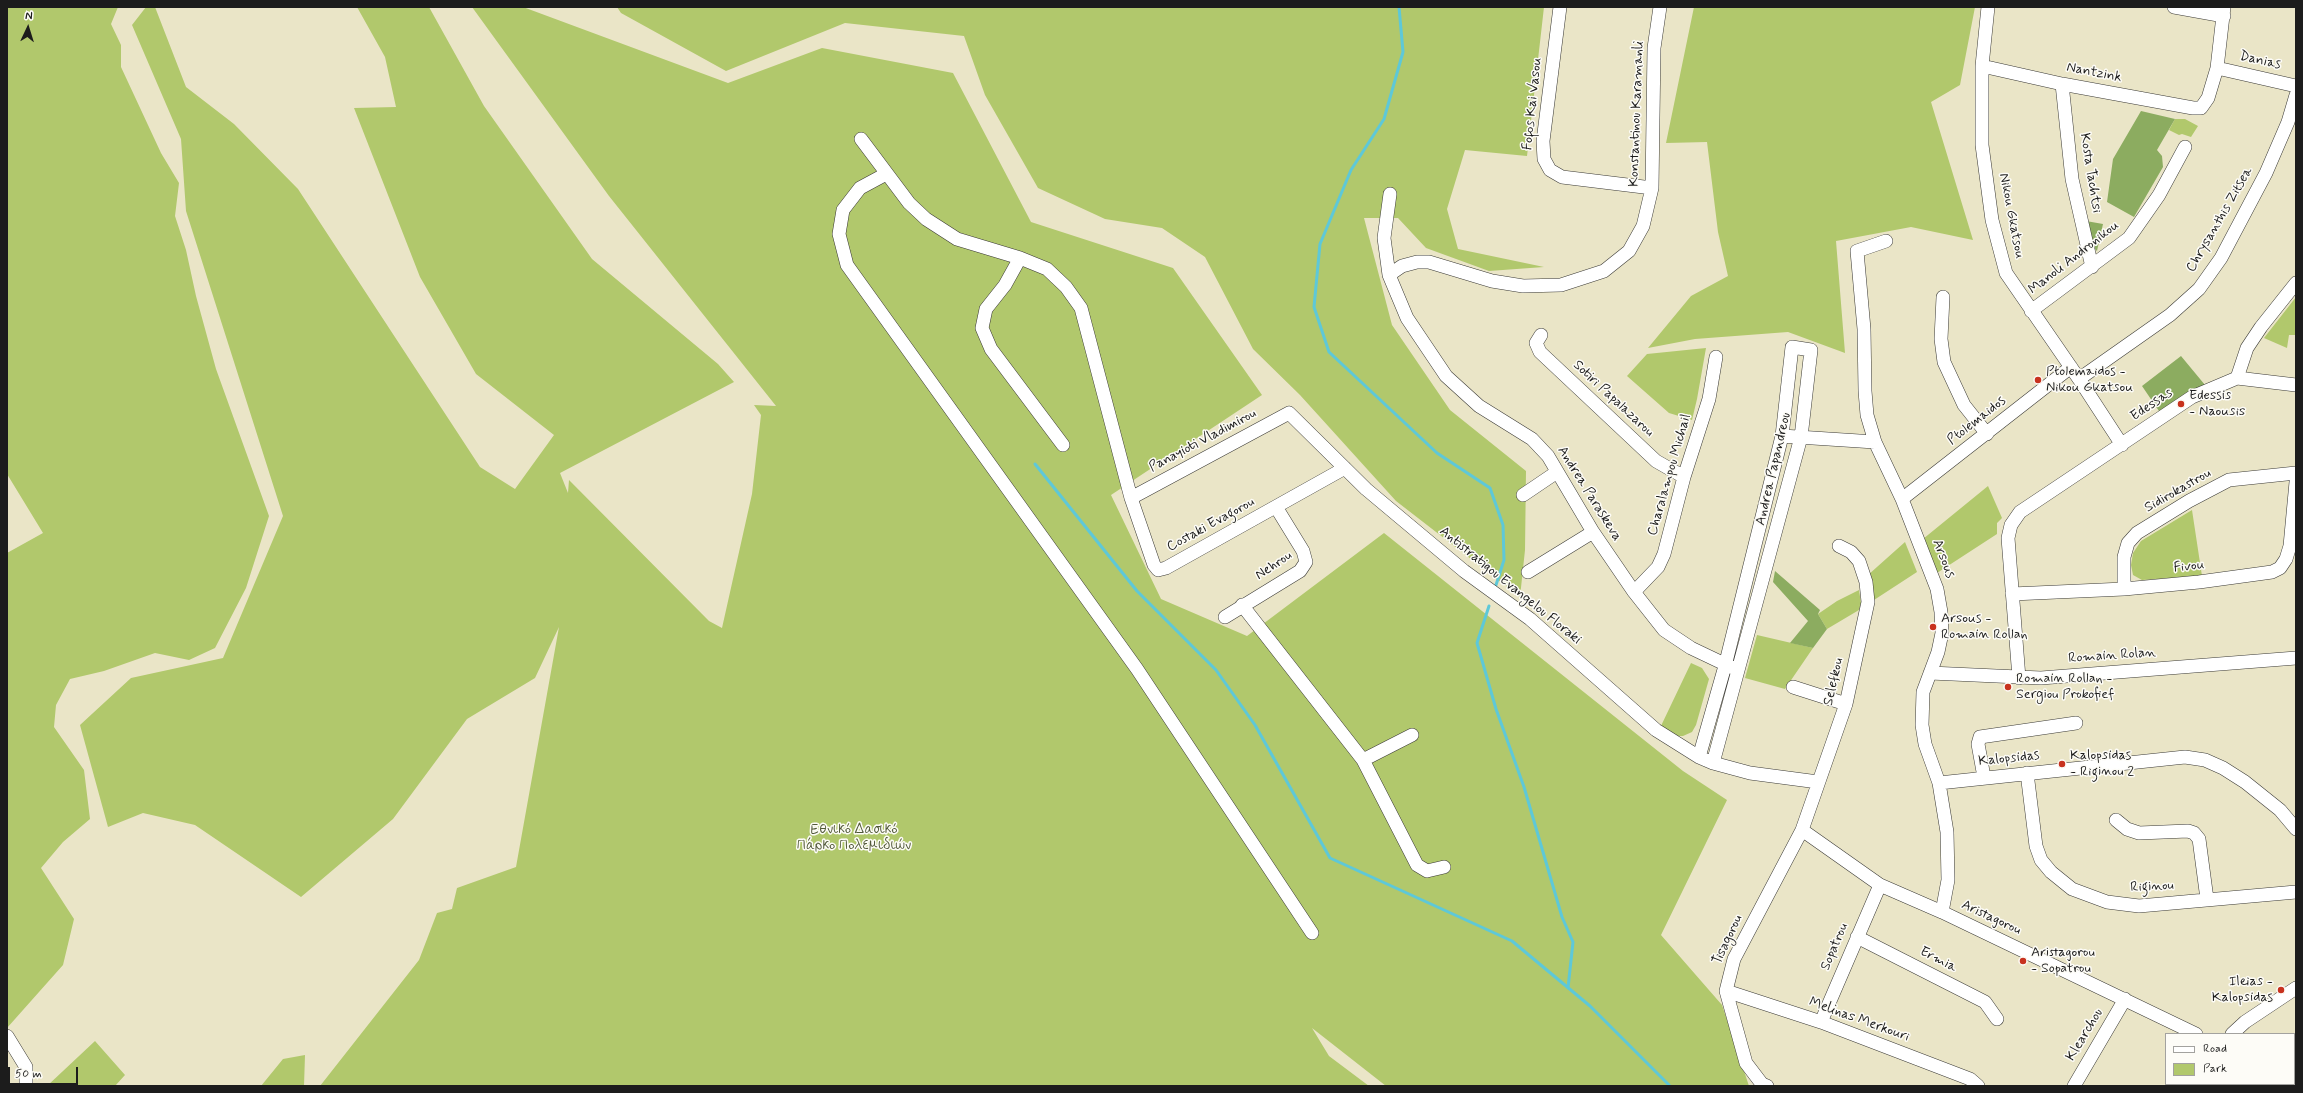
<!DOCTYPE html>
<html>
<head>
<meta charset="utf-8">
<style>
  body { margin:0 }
  #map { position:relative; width:2303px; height:1093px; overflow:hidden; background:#eae5c7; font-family:Mynerve,sans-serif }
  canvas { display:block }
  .frame { position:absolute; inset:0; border:8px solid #1c1c1c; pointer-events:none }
  .legend { position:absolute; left:2165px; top:1033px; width:130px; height:52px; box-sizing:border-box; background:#fdfcf7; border:1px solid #a3a29f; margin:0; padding:5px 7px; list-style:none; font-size:12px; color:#1c1c1c }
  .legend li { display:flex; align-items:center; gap:8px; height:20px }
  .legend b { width:20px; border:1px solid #a3a29f }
  .north { position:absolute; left:8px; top:8px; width:40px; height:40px; -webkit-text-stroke:3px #fdfcf7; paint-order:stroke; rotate:4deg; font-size:11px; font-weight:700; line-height:16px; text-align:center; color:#1c1c1c }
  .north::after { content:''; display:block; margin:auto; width:14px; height:18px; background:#1c1c1c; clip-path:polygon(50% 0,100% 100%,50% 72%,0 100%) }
  .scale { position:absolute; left:8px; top:1067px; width:70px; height:18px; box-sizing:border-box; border:2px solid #1c1c1c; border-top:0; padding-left:5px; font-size:12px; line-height:14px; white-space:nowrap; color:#1c1c1c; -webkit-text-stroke:3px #fdfcf7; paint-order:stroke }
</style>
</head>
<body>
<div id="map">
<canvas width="2303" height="1093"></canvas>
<div class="frame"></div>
<ul class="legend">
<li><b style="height:5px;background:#fff"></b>Road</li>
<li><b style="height:11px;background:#b1c86c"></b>Park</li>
</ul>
<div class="north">N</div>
<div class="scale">50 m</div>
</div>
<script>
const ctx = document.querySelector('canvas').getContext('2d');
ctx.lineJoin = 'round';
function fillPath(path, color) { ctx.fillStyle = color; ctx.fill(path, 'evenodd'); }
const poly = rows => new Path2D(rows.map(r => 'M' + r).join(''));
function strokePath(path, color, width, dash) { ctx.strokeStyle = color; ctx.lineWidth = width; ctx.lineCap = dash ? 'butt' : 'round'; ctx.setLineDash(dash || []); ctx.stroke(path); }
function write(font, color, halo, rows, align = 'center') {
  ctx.font = font + ' Mynerve,sans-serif'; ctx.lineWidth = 3; ctx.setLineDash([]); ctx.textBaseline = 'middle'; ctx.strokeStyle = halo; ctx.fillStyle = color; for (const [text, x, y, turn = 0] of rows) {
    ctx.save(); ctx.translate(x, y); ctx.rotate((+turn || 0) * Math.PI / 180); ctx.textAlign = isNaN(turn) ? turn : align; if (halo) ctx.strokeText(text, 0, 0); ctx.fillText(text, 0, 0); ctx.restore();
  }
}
const green = poly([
  [7,7,118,7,111,24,121,45,121,67,161,153,179,183,175,216,186,250,196,296,216,369,269,516,246,588,215,648,189,660,155,653,104,671,70,679,56,705,54,727,84,770,90,819,63,842,41,868,74,919,63,965,7,1028,7,553,43,533,7,474],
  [146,7,155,7,186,87,234,124,298,189,480,467,515,489,554,435,476,374,420,277,354,108,396,107,385,57,357,7,429,7,484,106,592,259,718,364,734,382,560,473,568,493,569,480,709,621,722,628,752,494,761,415,754,405,776,406,609,196,472,7,523,7,728,83,822,48,953,73,1031,222,1173,268,1262,395,1111,495,1161,599,1247,636,1384,533,1683,771,1727,800,1661,935,1722,1005,1749,1086,1386,1086,1312,1028,1329,1056,1369,1086,320,1086,419,960,437,913,452,909,457,888,516,867,559,627,535,678,467,719,393,819,301,897,195,825,143,813,108,827,80,725,131,678,223,658,283,516,186,211,181,139,132,25],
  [617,7,1544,7,1527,156,1465,150,1447,209,1458,249,1544,267,1489,271,1426,248,1398,218,1364,218,1392,325,1450,410,1526,471,1525,550,1520,597,1396,501,1300,395,1253,349,1205,257,1162,228,1105,219,1038,188,985,95,964,36,845,23,726,71,621,13],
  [1694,7,1975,7,1960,85,1931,102,1973,240,1911,227,1836,241,1845,353,1788,332,1695,339,1648,348,1691,296,1728,276,1718,232,1707,142,1666,143],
  [2175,119,2185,119,2198,126,2191,137,2182,134,2179,135,2169,130],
  [2296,297,2296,335,2289,335,2287,348,2264,338],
  [1706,348,1697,399,1692,420,1669,413,1627,376,1647,354],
  [1988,486,2002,518,1997,523,1997,534,1937,573,1923,539],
  [2192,510,2202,576,2142,580,2133,575,2131,565,2133,553,2141,541],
  [1905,542,1917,572,1874,600,1868,575],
  [1859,590,1861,603,1859,610,1827,629,1818,614,1837,601],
  [1757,635,1813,648,1785,689,1745,678],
  [1691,663,1702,668,1709,679,1696,725,1692,732,1683,736,1673,736,1660,728],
  [95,1041,125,1075,115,1086,47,1086],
  [305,1055,304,1086,261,1086,283,1059]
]);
const forest = poly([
  [2141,111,2175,119,2157,150,2162,156,2163,167,2134,217,2107,202,2113,159],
  [2086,221,2103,224,2097,251,2092,246],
  [2181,356,2205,385,2161,414,2142,386],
  [1775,571,1820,610,1818,614,1827,629,1813,648,1790,643,1808,621,1773,582]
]);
const stream = poly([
  [1399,7,1403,52,1384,119,1351,170,1320,244,1314,307,1329,352,1437,453,1490,488,1503,525,1504,560,1496,585],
  [1035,464,1137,591,1216,670,1255,725,1330,858,1512,941,1590,1006,1670,1086],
  [1489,606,1477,643,1496,709,1524,787,1562,917,1573,942,1568,988]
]);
const minor = poly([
  [1560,7,1543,141,1544,159,1550,170,1562,177,1652,188],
  [1988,7,1982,66,1982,145,1992,220,2006,273,2079,379,2122,445],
  [2174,7,2224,16],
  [1982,66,2062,84,2193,108,2201,108,2208,98,2217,68,2224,7],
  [2217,68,2296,86],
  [2062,84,2072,179,2092,267],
  [861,139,909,203,926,219,957,239,1020,258,1047,269,1066,287,1081,308,1131,498,1154,565,1158,570,1166,568,1345,468],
  [886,174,860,188,843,210,839,234,847,265,1137,669,1312,933],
  [1390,194,1384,238,1389,275,1407,318,1446,376,1479,406,1532,439,1548,456,1593,532,1634,592,1664,630,1691,648,1733,668],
  [1886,241,1857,251,1864,329,1865,391,1867,415,1875,442,1902,499,1937,589,1941,612,1942,633,1938,652,1923,692,1922,725,1925,744,1939,783,1947,832,1948,880,1942,912],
  [1020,258,1005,285,986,309,982,328,991,349,1063,445],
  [1389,275,1402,266,1417,262,1429,262,1492,281,1523,286,1561,285,1604,271,1629,251,1643,226,1652,188,1654,48,1660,7],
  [1943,297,1941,339,1944,362,1964,405,1987,434],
  [2031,311,2129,238,2159,195,2185,147],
  [1541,335,1536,343,1540,352,1656,461,1684,477],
  [2237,378,2247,348,2261,327,2296,283],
  [2237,378,2296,385],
  [2079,379,2170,315,2199,289,2221,258,2266,173,2288,122,2296,95],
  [1782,436,1875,442],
  [1523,495,1557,472],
  [1131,498,1289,413,1366,489,1464,571,1530,619,1656,730,1699,757,1713,763,1750,773,1818,782],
  [1902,499,2071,367],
  [1528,572,1593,532],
  [2124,589,2124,557,2128,543,2137,533,2189,501,2229,480,2296,473],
  [1634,592,1658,567,1664,554,1684,477,1709,399,1716,357],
  [2012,594,2124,589,2199,582,2272,572,2280,568,2286,559,2290,546,2296,482],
  [1242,605,1363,760,1417,865,1427,871,1444,867],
  [1225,617,1300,571,1306,562,1303,551,1276,507],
  [1930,673,2041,678,2296,658],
  [2019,678,2008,538,2011,525,2020,512,2192,397,2237,378],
  [1793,687,1846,704],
  [1699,757,1725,666,1782,436,1792,347,1811,350,1801,437,1713,763],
  [1363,760,1412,735],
  [2027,773,2036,846,2041,860,2051,872,2072,889,2107,902,2139,906,2296,892],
  [1984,777,1978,744,1980,737,2076,723],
  [1939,783,2185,757,2205,760,2223,768,2245,782,2280,810,2296,829],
  [2116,820,2127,829,2139,833,2188,831,2194,833,2199,839,2207,899],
  [1802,830,1880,885,1942,912,2196,1034],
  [1857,937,1985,1002,1997,1019],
  [1726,991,1821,1022,1970,1079,1978,1086],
  [1821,1022,1880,885],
  [2232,1034,2245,1022,2296,988],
  [7,1036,26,1067,26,1086],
  [1767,1086,1762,1084,1746,1063,1726,991,1734,959,1802,830,1846,704,1868,602,1866,582,1859,561,1851,552,1839,546],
  [2074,1086,2125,999],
  [2183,1086,2185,1084]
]);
const markers = [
  [2038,380,4,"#c8321e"],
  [2181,404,4,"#c8321e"],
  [1933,627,4,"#c8321e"],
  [2008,687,4,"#c8321e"],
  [2062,764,4,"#c8321e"],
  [2023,961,4,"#c8321e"],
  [2281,990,4,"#c8321e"]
];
const streetNames = [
  ["Danias",2260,61,13],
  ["Nantzink",2094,73,11],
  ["Fofos Kai Vasou",1533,104,-84],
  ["Konstantinou Karamanli",1637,114,-88],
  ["Kosta Tachtsi",2090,173,81],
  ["Nikou Gkatsou",2011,216,79],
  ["Chrysanthis Zitsea",2220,220,-60],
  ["Manoli Andronikou",2074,258,-38],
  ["Sotiri Papalazarou",1613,399,43],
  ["Edessas",2152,405,-34],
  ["Ptolemaidos",1977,421,-38],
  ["Panayioti Vladimirou",1203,441,-28],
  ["Andrea Papandreou",1774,469,-77],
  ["Charalampou Michail",1670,475,-74],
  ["Sidirokastrou",2178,491,-30],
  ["Andrea Paraskeva",1589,494,58],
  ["Costaki Evagorou",1211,525,-29],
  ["Arsous",1943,559,69],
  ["Nehrou",1274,566,-34],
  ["Fivou",2189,567,-6],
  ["Antistratigou Evangelou Floraki",1510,586,39],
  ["Romain Rolan",2112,656,-4],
  ["Selefkou",1834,682,-77],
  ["Kalopsidas",2009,759,-6],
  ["Riginou",2152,887,-3],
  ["Aristagorou",1991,918,25],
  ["Tisagorou",1728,940,-65],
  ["Sopatrou",1835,947,-67],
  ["Ermia",1938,960,27],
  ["Melinas Merkouri",1859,1020,20],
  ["Klearchou",2085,1035,-59]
];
const poiNames = [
  ["Ptolemaidos -",2046,372],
  ["Nikou Gkatsou",2046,388],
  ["Edessis",2189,396],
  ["- Naousis",2189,412],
  ["Arsous -",1941,619],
  ["Romain Rollan",1941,635],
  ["Romain Rollan -",2016,679],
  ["Sergiou Prokofief",2016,695],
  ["Kalopsidas",2070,756],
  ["- Riginou 2",2070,772],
  ["Aristagorou",2031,953],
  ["- Sopatrou",2031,969],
  ["Ileias -",2273,982,"right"],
  ["Kalopsidas",2273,998,"right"]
];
const parkNames = [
  ["Εθνικό Δασικό",854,830],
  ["Πάρκο Πολεμιδιών",854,846]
];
fillPath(green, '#b1c86c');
fillPath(forest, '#8cac60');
strokePath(stream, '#5ec8d8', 3);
strokePath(minor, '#3b3a36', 14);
strokePath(minor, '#fff', 13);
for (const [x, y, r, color] of markers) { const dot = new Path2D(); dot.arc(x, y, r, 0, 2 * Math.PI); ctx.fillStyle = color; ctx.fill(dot); strokePath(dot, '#fdfcf7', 1.5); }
write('14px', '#1c1c1c', '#fdfcf7', streetNames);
write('14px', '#1c1c1c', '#fdfcf7', poiNames, 'left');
write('14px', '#505838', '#fdfcf7', parkNames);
</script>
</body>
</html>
